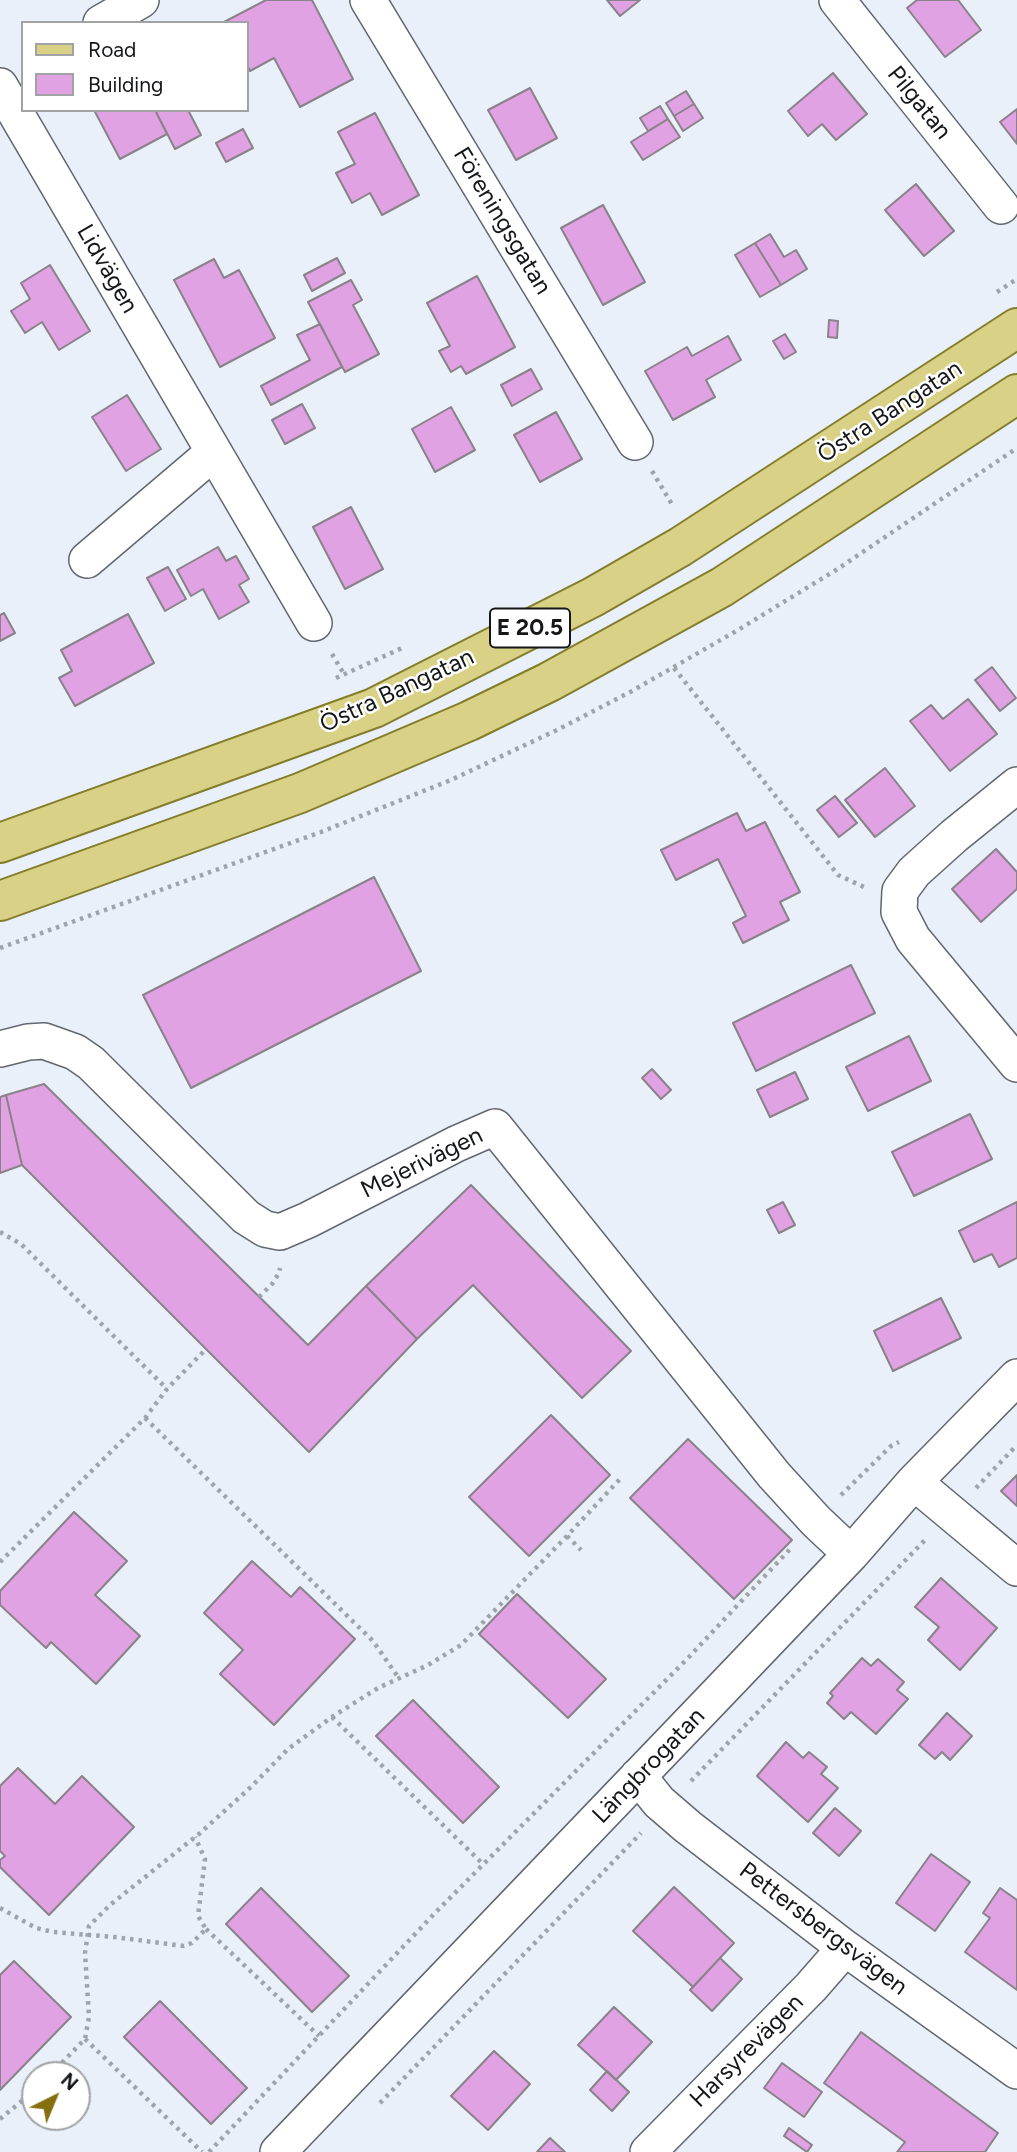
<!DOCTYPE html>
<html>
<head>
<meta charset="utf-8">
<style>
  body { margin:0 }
  #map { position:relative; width:1017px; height:2152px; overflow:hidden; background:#eaf0f9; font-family:Figtree,sans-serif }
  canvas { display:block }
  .legend { position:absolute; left:21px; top:21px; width:228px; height:91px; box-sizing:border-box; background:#fff; border:2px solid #a1a2a3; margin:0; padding:9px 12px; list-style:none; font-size:21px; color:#141619 }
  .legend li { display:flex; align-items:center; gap:14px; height:35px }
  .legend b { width:35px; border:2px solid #a1a2a3 }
  .north { position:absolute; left:21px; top:2061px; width:70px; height:70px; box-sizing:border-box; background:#fff; border:2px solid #a1a2a3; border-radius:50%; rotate:43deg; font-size:19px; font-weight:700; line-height:28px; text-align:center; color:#141619 }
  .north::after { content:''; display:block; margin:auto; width:24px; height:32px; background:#856f0f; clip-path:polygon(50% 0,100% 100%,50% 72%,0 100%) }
</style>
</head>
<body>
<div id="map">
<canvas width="1017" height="2152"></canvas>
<ul class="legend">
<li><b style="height:9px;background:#d9d286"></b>Road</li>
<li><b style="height:19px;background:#e0a2e2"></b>Building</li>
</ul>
<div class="north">N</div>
</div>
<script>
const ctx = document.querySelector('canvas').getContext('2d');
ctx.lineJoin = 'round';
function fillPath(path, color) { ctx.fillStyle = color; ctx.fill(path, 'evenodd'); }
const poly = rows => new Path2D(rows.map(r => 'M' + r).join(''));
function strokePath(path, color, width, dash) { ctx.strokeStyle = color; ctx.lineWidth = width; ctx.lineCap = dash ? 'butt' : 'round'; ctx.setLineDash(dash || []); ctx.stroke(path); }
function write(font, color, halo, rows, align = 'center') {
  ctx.font = font + ' Figtree,sans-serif'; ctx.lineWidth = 5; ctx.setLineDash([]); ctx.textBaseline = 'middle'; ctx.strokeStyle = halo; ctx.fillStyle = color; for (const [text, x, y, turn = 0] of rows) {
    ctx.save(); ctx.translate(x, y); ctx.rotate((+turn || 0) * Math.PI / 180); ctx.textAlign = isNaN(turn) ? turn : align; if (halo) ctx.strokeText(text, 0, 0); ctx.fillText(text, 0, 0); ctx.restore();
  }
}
const building = poly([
  [266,0,312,0,353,79,300,107,274,58,250,71,247,65,247,23,224,22,266,0],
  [607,0,640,0,620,16,607,0],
  [917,0,958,0,981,30,945,57,907,8,917,0],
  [833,73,867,114,836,140,822,124,808,136,788,111,833,73],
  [530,88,557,138,516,160,488,110,530,88],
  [686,91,694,104,674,116,666,103,686,91],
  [694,104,703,118,683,131,674,116,694,104],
  [660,106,668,119,648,131,640,118,660,106],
  [1017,109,1017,144,1000,122,1017,109],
  [94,110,155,110,167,134,120,159,94,110],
  [155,110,188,110,201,135,175,149,155,110],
  [375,113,419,195,382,215,370,193,352,203,336,173,355,164,338,132,375,113],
  [668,119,680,137,643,160,631,142,668,119],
  [243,129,253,148,226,162,216,143,243,129],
  [916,184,954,231,924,256,885,210,916,184],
  [603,205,645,282,603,305,561,228,603,205],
  [770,234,784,257,796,250,807,269,781,285,755,243,770,234],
  [755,243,781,285,760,297,735,255,755,243],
  [337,258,345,273,312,291,304,275,337,258],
  [214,259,224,278,239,270,275,338,220,367,174,280,214,259],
  [50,265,90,331,59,350,42,322,25,333,11,311,30,299,21,283,50,265],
  [477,276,515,347,466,374,461,366,451,372,439,351,450,346,427,303,477,276],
  [351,280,362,300,353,305,379,354,345,372,308,302,351,280],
  [829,320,838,321,837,338,828,337,829,320],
  [320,324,342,367,271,405,261,386,310,360,297,335,320,324],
  [785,334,796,352,784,359,773,341,785,334],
  [728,336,741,360,706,380,715,397,673,420,645,371,687,347,692,356,728,336],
  [531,369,542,389,512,406,501,385,531,369],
  [127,395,161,449,126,471,92,417,127,395],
  [302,404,315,428,285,444,272,420,302,404],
  [451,407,475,450,435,472,412,429,451,407],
  [556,412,582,459,540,482,514,435,556,412],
  [351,507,383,569,345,589,313,527,351,507],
  [218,547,226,561,236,556,249,579,239,585,249,602,219,619,203,589,191,596,177,570,218,547],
  [168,567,186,599,165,611,147,578,168,567],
  [4,613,15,633,0,641,0,615,4,613],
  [128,614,154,663,75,706,59,678,72,671,61,650,128,614],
  [992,667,1016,698,1000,711,975,680,992,667],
  [968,699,997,734,950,771,910,721,931,705,943,719,968,699],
  [885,768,915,806,875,837,845,800,885,768],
  [835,796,857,823,839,837,817,810,835,796],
  [737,813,746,831,765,822,800,892,780,902,789,920,743,943,733,923,746,916,718,859,676,880,661,850,737,813],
  [996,849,1017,872,1017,889,981,922,952,889,996,849],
  [374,877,421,971,191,1088,143,995,374,877],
  [851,965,875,1013,756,1071,733,1023,851,965],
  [909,1036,931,1081,868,1111,846,1067,909,1036],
  [652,1069,671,1090,661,1099,642,1078,652,1069],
  [795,1072,808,1099,770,1117,757,1090,795,1072],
  [44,1084,308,1345,366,1286,417,1339,309,1452,22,1165,6,1095,44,1084],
  [6,1095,22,1165,0,1173,0,1097,6,1095],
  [970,1114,992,1159,914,1196,892,1152,970,1114],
  [471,1185,631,1351,582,1398,473,1285,417,1339,366,1286,471,1185],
  [783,1202,795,1225,779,1233,767,1210,783,1202],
  [1017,1202,1017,1258,999,1267,992,1254,974,1262,959,1231,1017,1202],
  [941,1298,961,1338,893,1371,874,1331,941,1298],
  [551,1415,610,1475,529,1556,469,1497,551,1415],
  [688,1439,792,1540,734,1599,630,1498,688,1439],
  [1017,1475,1017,1506,1001,1491,1017,1475],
  [74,1512,127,1561,95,1595,140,1636,96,1684,51,1642,46,1648,0,1605,0,1591,74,1512],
  [252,1561,291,1597,300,1587,355,1639,274,1725,220,1674,243,1650,204,1613,252,1561],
  [941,1578,997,1628,960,1670,928,1640,939,1627,915,1607,941,1578],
  [517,1594,606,1679,568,1718,479,1634,517,1594],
  [862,1658,871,1666,878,1659,904,1682,897,1690,908,1699,876,1734,851,1712,844,1719,827,1703,833,1696,830,1693,862,1658],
  [413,1700,499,1787,463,1823,376,1736,413,1700],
  [947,1713,972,1736,950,1760,942,1752,935,1759,919,1745,947,1713],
  [786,1742,803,1758,809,1752,827,1767,821,1774,838,1788,808,1822,757,1776,786,1742],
  [18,1768,55,1804,82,1776,134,1827,49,1915,0,1867,0,1860,5,1856,0,1851,0,1786,18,1768],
  [835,1808,861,1831,839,1856,813,1833,835,1808],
  [931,1854,970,1882,935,1931,896,1903,931,1854],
  [674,1887,734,1943,693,1987,633,1931,674,1887],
  [261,1888,349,1976,312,2012,226,1924,261,1888],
  [1000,1888,1017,1900,1017,1990,965,1952,990,1918,983,1913,1000,1888],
  [720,1958,742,1979,712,2011,690,1990,720,1958],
  [14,1961,71,2017,0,2090,0,1975,14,1961],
  [160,2001,247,2088,211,2124,124,2037,160,2001],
  [614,2007,652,2042,616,2080,578,2045,614,2007],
  [861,2032,998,2133,985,2152,897,2152,905,2142,824,2083,861,2032],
  [494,2051,530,2084,488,2130,451,2096,494,2051],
  [782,2063,822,2092,804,2117,764,2088,782,2063],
  [607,2071,629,2092,612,2111,590,2090,607,2071],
  [789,2128,812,2145,807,2152,784,2136,789,2128],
  [550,2138,565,2152,537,2152,550,2138]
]);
const path = poly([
  [997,292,1017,279],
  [652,471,673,506],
  [332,654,344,674],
  [674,668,838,875,864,887],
  [336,678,402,648],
  [0,948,321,832,451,780,559,729,632,691,738,630,836,570,1017,448],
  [0,1232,21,1244,167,1389],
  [259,1297,272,1284,279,1273,280,1268],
  [145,1418,373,1641,398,1677],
  [976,1488,1017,1445],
  [841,1495,891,1446,899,1442],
  [567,1536,581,1550],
  [0,1562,145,1418,167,1389,206,1349],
  [332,1717,483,1864],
  [691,1781,926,1539],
  [0,1908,36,1928,53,1932,114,1937,184,1946,192,1943,206,1929,198,1916,205,1859,195,1837],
  [206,1929,319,2036],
  [85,2039,202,2152],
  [50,2075,85,2039,89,2017,85,1953,89,1926,110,1905,199,1834,251,1787,288,1749,332,1717,378,1688,428,1665,461,1645,567,1536,620,1479],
  [380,2103,641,1833],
  [0,2119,35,2090],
  [209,2152,435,1913,689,1657,792,1547]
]);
const minor = poly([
  [368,0,635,442],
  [837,0,1001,206],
  [101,23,141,0],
  [0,86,314,623],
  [87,560,214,452],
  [1017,785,954,836,914,872,900,891,899,912,913,939,1017,1064],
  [0,1049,28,1042,44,1041,75,1052,91,1063,246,1217,265,1229,280,1232,308,1220,456,1144,495,1127,774,1475,816,1521,851,1554],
  [914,1482,1017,1568],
  [638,1776,659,1802,688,1827,845,1948,1017,2071],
  [278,2152,722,1689,851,1554,914,1482,1017,1377],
  [648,2152,811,1987,845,1948]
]);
const major = poly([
  [0,843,374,708,593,597,680,547,1017,328],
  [0,901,300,793,469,721,549,682,722,587,1017,394]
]);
const shields = [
  [530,628,80]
];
const shieldNames = [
  ["E 20.5",530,628]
];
const streetNames = [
  ["Pilgatan",919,103,51],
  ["Föreningsgatan",502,221,59],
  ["Lidvägen",107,269,60],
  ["Östra Bangatan",890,412,-33],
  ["Östra Bangatan",397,691,-25],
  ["Mejerivägen",422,1163,-26],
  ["Längbrogatan",649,1766,-46],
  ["Pettersbergsvägen",823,1929,37],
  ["Harsyrevägen",747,2051,-45]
];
fillPath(building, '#e0a2e2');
strokePath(building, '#898289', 2);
strokePath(minor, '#62676f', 38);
strokePath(major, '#837d2c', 42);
strokePath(path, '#9fa4ab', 4.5, [3.5, 5]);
strokePath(minor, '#fff', 35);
strokePath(major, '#d9d286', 38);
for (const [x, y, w] of shields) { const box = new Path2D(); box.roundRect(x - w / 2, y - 19.5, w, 39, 5); ctx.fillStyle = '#fff'; ctx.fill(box); strokePath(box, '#141619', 2); }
write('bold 23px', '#141619', null, shieldNames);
write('24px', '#141619', '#fff', streetNames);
</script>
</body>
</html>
